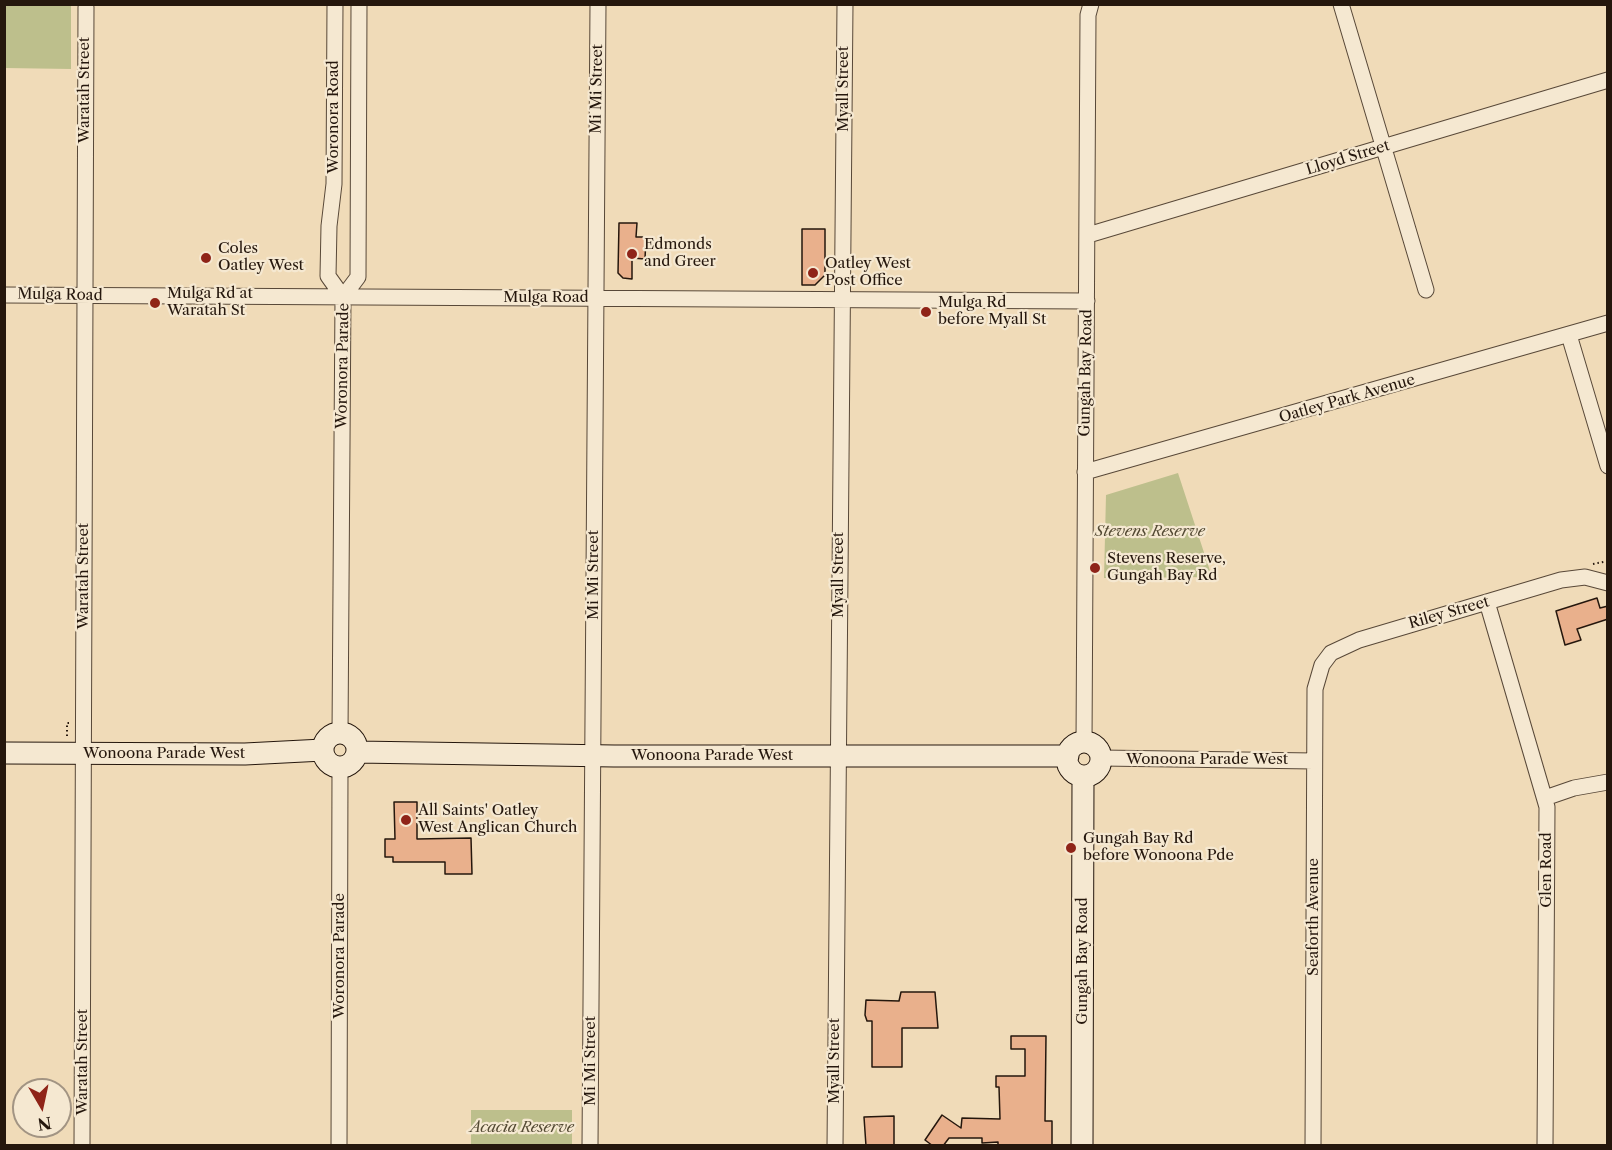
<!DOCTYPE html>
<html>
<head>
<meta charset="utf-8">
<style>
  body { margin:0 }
  #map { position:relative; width:1612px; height:1150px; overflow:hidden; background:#f0dbb8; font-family:"Libre Caslon Text",serif }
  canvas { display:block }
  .frame { position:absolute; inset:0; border:6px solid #25170d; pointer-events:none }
  .north { position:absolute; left:12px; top:1078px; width:60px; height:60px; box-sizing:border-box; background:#f5e8d1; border:2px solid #a29483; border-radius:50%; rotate:171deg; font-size:16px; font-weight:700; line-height:24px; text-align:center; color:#25170d }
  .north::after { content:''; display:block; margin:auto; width:21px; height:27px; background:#8f2418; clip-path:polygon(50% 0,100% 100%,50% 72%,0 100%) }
</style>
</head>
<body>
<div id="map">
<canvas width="1612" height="1150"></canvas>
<div class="frame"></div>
<div class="north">N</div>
</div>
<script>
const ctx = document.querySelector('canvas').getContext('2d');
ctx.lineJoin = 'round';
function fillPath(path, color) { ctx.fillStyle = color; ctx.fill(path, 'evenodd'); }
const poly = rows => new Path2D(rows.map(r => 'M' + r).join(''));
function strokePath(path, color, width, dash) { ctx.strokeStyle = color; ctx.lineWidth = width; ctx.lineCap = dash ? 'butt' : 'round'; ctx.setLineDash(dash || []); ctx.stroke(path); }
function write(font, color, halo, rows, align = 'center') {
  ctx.font = font + ' "Libre Caslon Text",serif'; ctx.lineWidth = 4.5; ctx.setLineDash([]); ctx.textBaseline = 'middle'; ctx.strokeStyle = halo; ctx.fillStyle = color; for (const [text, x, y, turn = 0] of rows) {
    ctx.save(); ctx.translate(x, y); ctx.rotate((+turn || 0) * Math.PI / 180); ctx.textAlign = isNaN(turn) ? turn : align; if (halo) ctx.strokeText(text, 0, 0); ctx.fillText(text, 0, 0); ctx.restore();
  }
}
const green = poly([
  [5,4,71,5,71,69,5,68],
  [1178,473,1212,577,1104,578,1106,495],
  [471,1110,572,1110,572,1145,471,1145]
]);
const building = poly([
  [619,223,637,223,636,237,646,237,645,259,632,258,632,279,623,278,618,273,619,223],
  [802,229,825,229,825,275,815,285,802,285,802,229],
  [1597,598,1600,608,1608,606,1608,619,1577,629,1581,640,1565,645,1556,611,1597,598],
  [394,802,417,802,417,839,471,838,472,874,445,874,445,862,393,862,393,857,385,857,385,839,395,839,394,802],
  [901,992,935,992,938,1028,902,1028,902,1067,872,1067,872,1021,867,1021,865,1015,866,1000,899,1001,901,992],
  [1011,1036,1046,1036,1045,1121,1052,1121,1052,1146,998,1146,998,1142,982,1143,982,1138,949,1138,943,1146,933,1146,925,1140,942,1115,961,1128,962,1118,1000,1119,999,1087,996,1087,996,1076,1025,1076,1025,1049,1011,1049,1011,1036],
  [894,1116,894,1146,866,1146,864,1117,894,1116]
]);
const path = poly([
  [1593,564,1608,561],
  [67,736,67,723,69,723]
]);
const street = poly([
  [335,4,334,184,329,226,328,276,343,297],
  [1341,4,1426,290],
  [1088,235,1608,80],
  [4,295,1087,301],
  [1569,335,1608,466],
  [1085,472,1608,323],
  [1487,602,1547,807,1545,1146],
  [340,733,343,297,358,277,359,4],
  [1084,742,1088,15,1091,4],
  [1101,758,1314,761],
  [1545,798,1574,788,1608,782],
  [82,1146,86,7],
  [339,1146,340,767],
  [590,1146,598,4],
  [835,1146,845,4],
  [1313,1146,1315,689,1322,665,1331,653,1359,640,1561,580,1585,577,1608,583]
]);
const secondary = poly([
  '323 750a17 17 0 1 1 34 0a17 17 0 1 1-34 0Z',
  '1067 759a17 17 0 1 1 34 0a17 17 0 1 1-34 0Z',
  [357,752,614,756,1068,756],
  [4,753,245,754,323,750],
  [1082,1146,1083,776]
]);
const markers = [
  [632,254,6,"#8f2418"],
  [206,258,6,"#8f2418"],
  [813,273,6,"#8f2418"],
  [155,303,6,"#8f2418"],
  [926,312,6,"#8f2418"],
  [1095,568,6,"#8f2418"],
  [406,820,6,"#8f2418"],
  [1071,848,6,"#8f2418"]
];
const streetNames = [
  ["Mi Mi Street",597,89,-89],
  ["Myall Street",844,89,-90],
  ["Waratah Street",85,90,-90],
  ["Woronora Road",334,117,-90],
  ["Lloyd Street",1348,158,-17],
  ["Mulga Road",60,295,1],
  ["Mulga Road",546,298],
  ["Woronora Parade",343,366,-89],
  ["Gungah Bay Road",1086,373,-89],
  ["Oatley Park Avenue",1347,399,-16],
  ["Mi Mi Street",594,575,-90],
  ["Myall Street",839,575,-90],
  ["Waratah Street",84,576,-90],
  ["Riley Street",1449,613,-16],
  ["Wonoona Parade West",164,754],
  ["Wonoona Parade West",712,756],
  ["Wonoona Parade West",1207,760],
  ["Glen Road",1547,870,-90],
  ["Seaforth Avenue",1314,917,-90],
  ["Woronora Parade",340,956,-90],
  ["Gungah Bay Road",1083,961,-90],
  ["Mi Mi Street",591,1061,-90],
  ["Myall Street",835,1061,-90],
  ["Waratah Street",83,1062,-90]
];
const poiNames = [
  ["Edmonds",644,245],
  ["and Greer",644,262],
  ["Coles",218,249],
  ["Oatley West",218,266],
  ["Oatley West",825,264],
  ["Post Office",825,281],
  ["Mulga Rd at",167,294],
  ["Waratah St",167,311],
  ["Mulga Rd",938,303],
  ["before Myall St",938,320],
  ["Stevens Reserve,",1107,559],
  ["Gungah Bay Rd",1107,576],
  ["All Saints' Oatley",418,811],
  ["West Anglican Church",418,828],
  ["Gungah Bay Rd",1083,839],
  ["before Wonoona Pde",1083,856]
];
const parkNames = [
  ["Stevens Reserve",1150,532],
  ["Acacia Reserve",522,1128]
];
fillPath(green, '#bdbf8c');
fillPath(building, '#e9b08c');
strokePath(building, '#25170d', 1.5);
strokePath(street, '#584838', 17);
strokePath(secondary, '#25170d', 23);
strokePath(path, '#25170d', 2, [1.5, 3]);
strokePath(street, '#f5e8d1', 15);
strokePath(secondary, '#f5e8d1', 21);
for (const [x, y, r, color] of markers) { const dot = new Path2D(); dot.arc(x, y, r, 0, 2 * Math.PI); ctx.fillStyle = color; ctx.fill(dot); strokePath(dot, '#f5e8d1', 2); }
write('15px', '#25170d', '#f5e8d1', streetNames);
write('15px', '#25170d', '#f5e8d1', poiNames, 'left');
write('italic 15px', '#534933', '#f5e8d1', parkNames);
</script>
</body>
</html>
